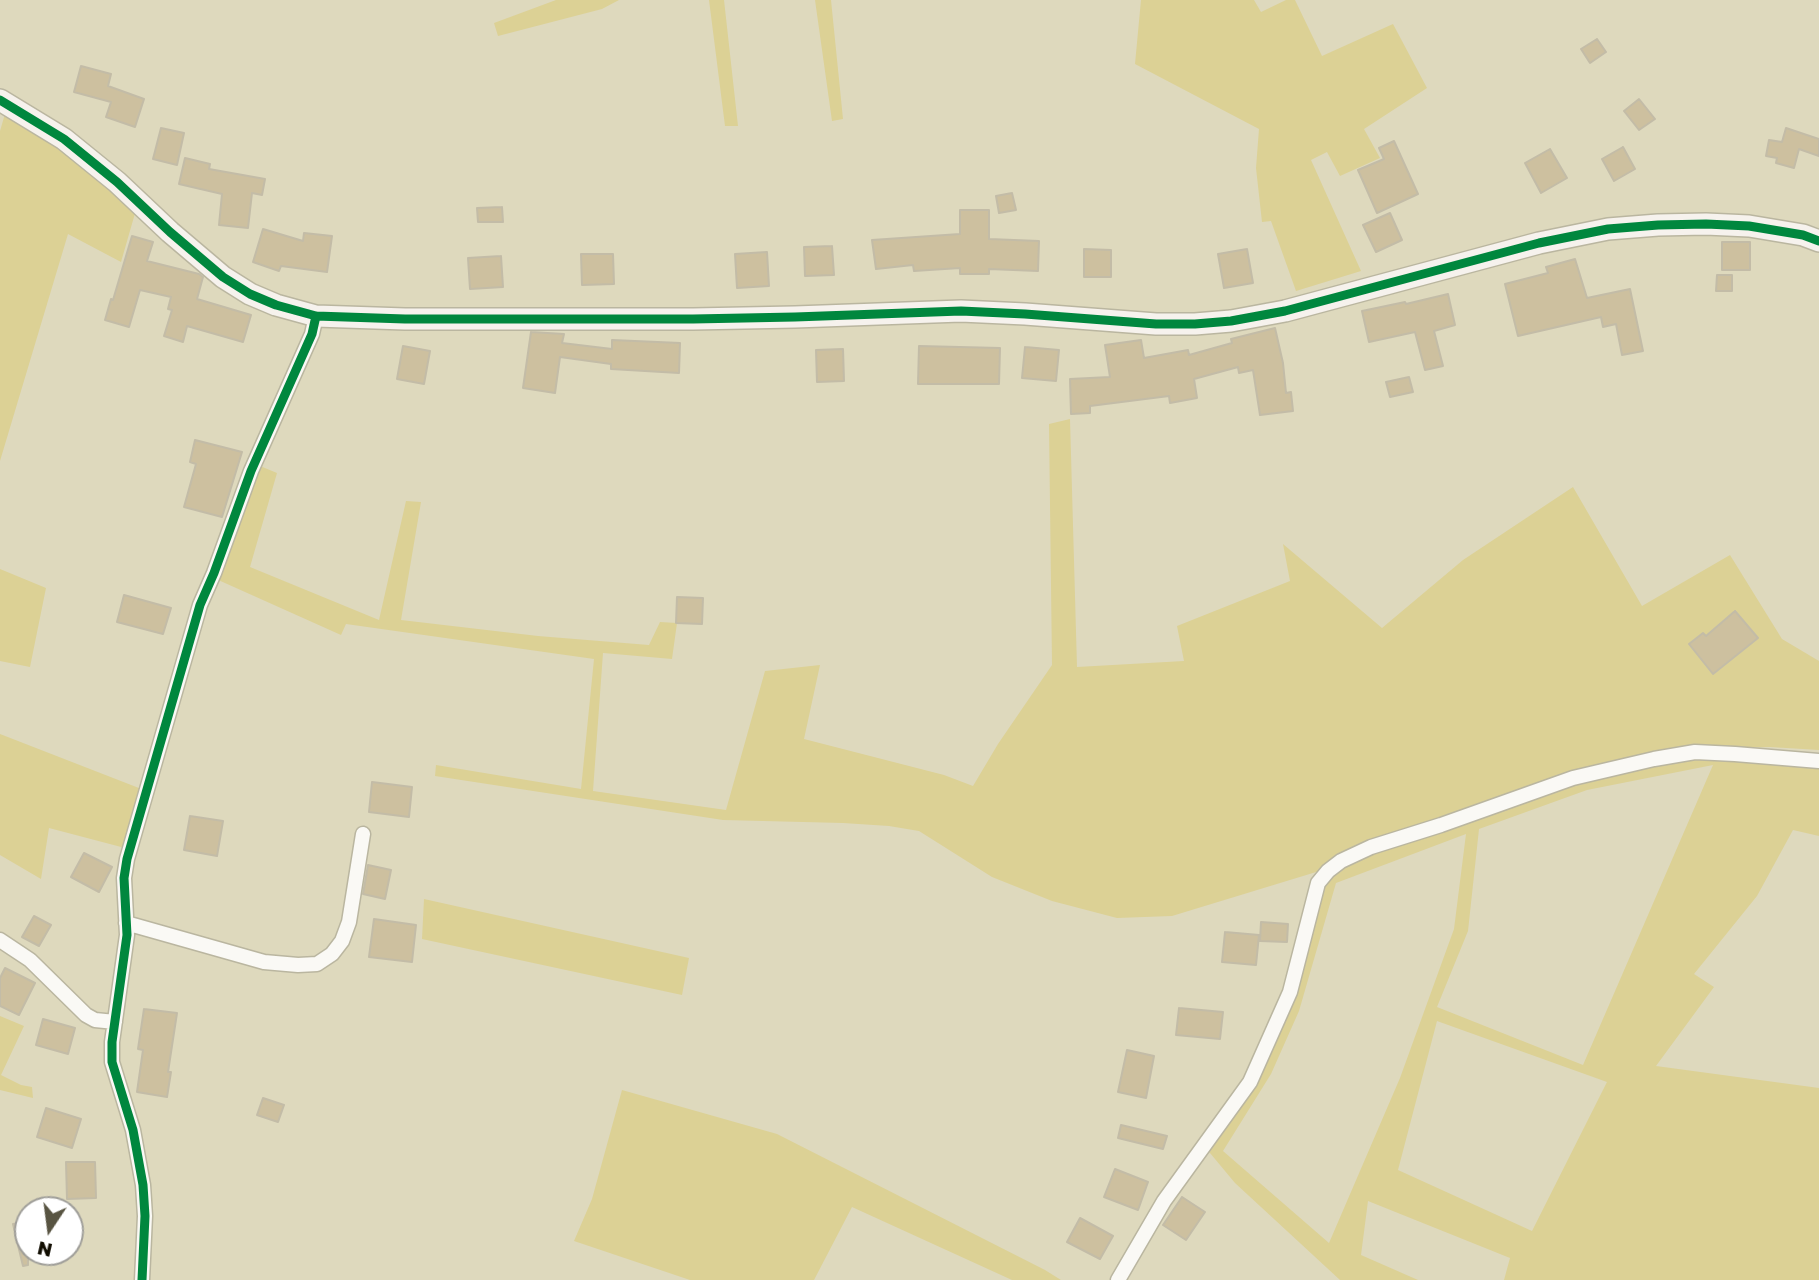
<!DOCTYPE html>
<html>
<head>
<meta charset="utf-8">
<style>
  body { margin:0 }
  #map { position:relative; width:1819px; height:1280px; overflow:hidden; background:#ded9bd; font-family:"Golos Text",sans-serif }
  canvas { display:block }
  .north { position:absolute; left:14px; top:1196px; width:70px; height:70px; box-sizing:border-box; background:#fff; border:2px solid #9f9e99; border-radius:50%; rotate:193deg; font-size:19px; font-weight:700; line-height:28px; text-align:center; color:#100c00 }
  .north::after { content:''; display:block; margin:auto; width:24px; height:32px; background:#585442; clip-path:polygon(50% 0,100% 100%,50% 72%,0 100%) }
</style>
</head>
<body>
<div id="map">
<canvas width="1819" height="1280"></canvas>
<div class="north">N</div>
</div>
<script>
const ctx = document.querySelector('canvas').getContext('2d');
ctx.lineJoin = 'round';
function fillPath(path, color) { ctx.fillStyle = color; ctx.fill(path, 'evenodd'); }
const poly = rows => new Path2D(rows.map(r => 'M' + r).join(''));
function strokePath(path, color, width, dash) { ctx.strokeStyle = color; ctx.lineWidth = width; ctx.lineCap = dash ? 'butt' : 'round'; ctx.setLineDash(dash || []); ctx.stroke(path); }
const green = poly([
  [556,0,619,0,602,9,498,36,494,23],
  [709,0,724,0,738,126,725,126],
  [815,0,831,0,843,119,832,121],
  [1141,0,1254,0,1261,12,1286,0,1295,0,1322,56,1393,24,1427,88,1364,129,1380,158,1340,176,1327,152,1311,160,1361,271,1296,291,1271,221,1262,222,1256,168,1259,129,1135,64],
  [7,107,138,203,121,262,68,234,0,461,0,131],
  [1070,419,1077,667,1184,661,1177,626,1290,581,1283,544,1382,628,1463,560,1573,487,1642,606,1730,555,1782,639,1819,661,1819,750,1770,747,1729,748,1819,761,1819,836,1793,830,1757,896,1694,974,1714,987,1656,1066,1819,1088,1819,1280,1504,1280,1510,1258,1368,1201,1361,1255,1418,1280,1340,1280,1235,1183,1205,1147,1253,1077,1326,869,1172,916,1117,918,1052,901,992,877,919,831,889,826,843,823,723,820,435,776,436,765,581,789,594,659,346,624,341,635,216,579,260,466,277,473,250,567,379,620,406,501,421,502,401,620,538,636,649,645,660,622,677,623,672,659,603,653,593,791,726,810,765,671,820,665,804,739,944,775,973,786,998,744,1052,665,1049,424],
  [1713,765,1583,1065,1437,1007,1468,931,1479,829,1587,790],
  [1466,834,1454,929,1400,1078,1329,1243,1223,1151,1271,1074,1299,1011,1336,883],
  [1437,1021,1607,1082,1532,1231,1398,1170],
  [0,569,46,588,30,667,0,661],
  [0,734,144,790,125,848,49,828,41,879,0,855],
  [424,899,689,958,682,995,422,939],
  [0,1016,24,1026,1,1075,21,1085,32,1087,33,1098,0,1090],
  [622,1090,777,1134,1045,1270,1061,1280,1012,1280,852,1207,814,1280,690,1280,574,1241,592,1199]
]);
const building = poly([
  [1597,39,1606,52,1590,63,1581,49,1597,39],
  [81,66,111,74,108,86,144,99,135,127,106,117,111,102,74,92,81,66],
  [1639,99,1655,119,1639,130,1624,111,1639,99],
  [161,128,184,133,177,165,153,159,161,128],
  [1786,128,1819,139,1819,156,1799,149,1794,168,1776,163,1777,158,1766,156,1769,140,1782,142,1786,128],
  [1394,141,1418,194,1377,213,1358,170,1384,159,1379,148,1394,141],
  [1623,147,1635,169,1614,181,1602,159,1623,147],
  [1550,149,1567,178,1541,193,1525,163,1550,149],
  [185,158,210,164,209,169,265,179,262,195,252,193,248,228,219,225,222,194,179,184,185,158],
  [1012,193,1016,210,999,213,996,196,1012,193],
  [502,207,503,222,478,222,477,208,502,207],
  [960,210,989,210,989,239,1039,241,1038,271,989,269,989,274,960,274,960,268,914,271,913,265,876,269,872,240,960,234,960,210],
  [1390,213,1402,240,1376,252,1363,225,1390,213],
  [263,229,303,241,304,233,332,236,327,272,281,266,279,271,253,262,263,229],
  [132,236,153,242,147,261,199,274,203,277,197,299,251,315,243,342,187,326,183,342,164,336,172,310,168,309,171,297,140,290,129,327,105,320,111,299,113,300,132,236],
  [1722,242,1750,242,1750,270,1722,270,1722,242],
  [832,246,834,275,805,276,804,247,832,246],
  [1084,249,1111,250,1111,277,1084,277,1084,249],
  [1247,249,1253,283,1224,288,1218,254,1247,249],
  [767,252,769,286,737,288,735,254,767,252],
  [581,254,613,254,614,284,582,285,581,254],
  [501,256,503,287,470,289,468,258,501,256],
  [1575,259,1587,298,1630,289,1643,351,1622,355,1616,324,1603,327,1601,317,1518,336,1505,284,1548,273,1546,267,1575,259],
  [1717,275,1732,275,1732,291,1716,291,1717,275],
  [1448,294,1455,325,1434,331,1443,366,1425,370,1415,332,1369,342,1362,311,1405,302,1406,304,1448,294],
  [1275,328,1283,363,1286,393,1291,392,1293,411,1260,415,1253,370,1239,373,1238,367,1194,379,1197,398,1170,403,1169,396,1090,406,1090,413,1071,414,1070,379,1110,377,1105,345,1141,340,1144,358,1188,350,1189,355,1232,343,1231,339,1275,328],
  [531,332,564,334,562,343,612,349,612,340,680,343,679,373,611,369,611,364,560,357,555,393,523,388,531,332],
  [403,346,430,351,424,384,397,379,403,346],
  [919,346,1000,348,999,384,918,384,919,346],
  [1025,347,1059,350,1056,381,1022,378,1025,347],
  [843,349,844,381,817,382,816,350,843,349],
  [1409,377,1413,392,1390,397,1386,382,1409,377],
  [195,440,242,452,222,517,184,507,196,464,190,462,195,440],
  [124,595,171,608,163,634,117,622,124,595],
  [677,597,703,598,702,624,676,623,677,597],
  [1735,611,1758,638,1713,674,1689,644,1703,633,1706,636,1735,611],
  [372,782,412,787,409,817,369,812,372,782],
  [190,816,223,821,217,856,184,850,190,816],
  [84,853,112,867,99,892,71,877,84,853],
  [368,865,391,870,385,899,363,894,368,865],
  [34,916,51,925,39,946,22,937,34,916],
  [374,919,416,925,412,962,369,957,374,919],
  [1261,922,1288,924,1287,942,1260,941,1261,922],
  [1225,932,1259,935,1256,965,1222,962,1225,932],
  [5,968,35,983,19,1015,0,1006,0,978,5,968],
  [1179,1008,1223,1012,1220,1039,1176,1035,1179,1008],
  [144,1009,177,1013,168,1072,171,1072,167,1097,137,1092,143,1050,138,1049,144,1009],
  [43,1019,75,1028,68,1054,36,1045,43,1019],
  [1127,1050,1154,1056,1146,1098,1118,1092,1127,1050],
  [263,1098,284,1105,278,1122,257,1115,263,1098],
  [46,1108,81,1119,72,1148,37,1137,46,1108],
  [1121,1125,1167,1136,1163,1149,1118,1138,1121,1125],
  [66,1162,95,1162,96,1198,67,1199,66,1162],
  [1115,1169,1148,1182,1138,1210,1104,1197,1115,1169],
  [1182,1197,1205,1212,1186,1240,1163,1225,1182,1197],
  [1080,1218,1113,1236,1100,1259,1067,1242,1080,1218],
  [28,1221,28,1265,23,1266,13,1224,28,1221]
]);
const street = poly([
  [126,923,264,962,298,965,317,964,332,954,342,941,349,922,363,834],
  [0,940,30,960,86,1015,95,1020,115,1022],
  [142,1280,145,1216,143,1185,133,1130,112,1062,112,1042,127,935,124,878,127,859,200,605,214,573,251,471,312,334,316,316],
  [1118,1280,1164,1201,1250,1082,1290,992,1318,883,1328,871,1341,861,1371,847,1441,825,1573,778,1654,759,1695,752,1735,754,1819,761]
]);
const secondary = poly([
  [0,100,64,139,117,182,170,232,223,277,250,294,276,305,316,316,405,319,693,319,795,317,961,311,1025,314,1156,324,1195,324,1231,321,1285,311,1539,243,1608,229,1658,225,1706,224,1749,226,1803,235,1819,241]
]);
const cycleway = poly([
  [0,100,64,139,117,182,170,232,223,277,250,294,276,305,316,316,405,319,693,319,795,317,961,311,1025,314,1156,324,1195,324,1231,321,1285,311,1539,243,1608,229,1658,225,1706,224,1749,226,1803,235,1819,241],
  [142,1280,145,1216,143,1185,133,1130,112,1062,112,1042,127,935,124,878,127,859,200,605,214,573,251,471,312,334,316,316]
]);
fillPath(green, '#dcd195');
fillPath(building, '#cdc09f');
strokePath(building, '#c3bca7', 2);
strokePath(street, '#bab6a0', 17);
strokePath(secondary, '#bab6a0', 24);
strokePath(street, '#faf9f5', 14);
strokePath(secondary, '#f6f2ed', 21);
strokePath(cycleway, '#00873e', 9);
</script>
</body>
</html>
